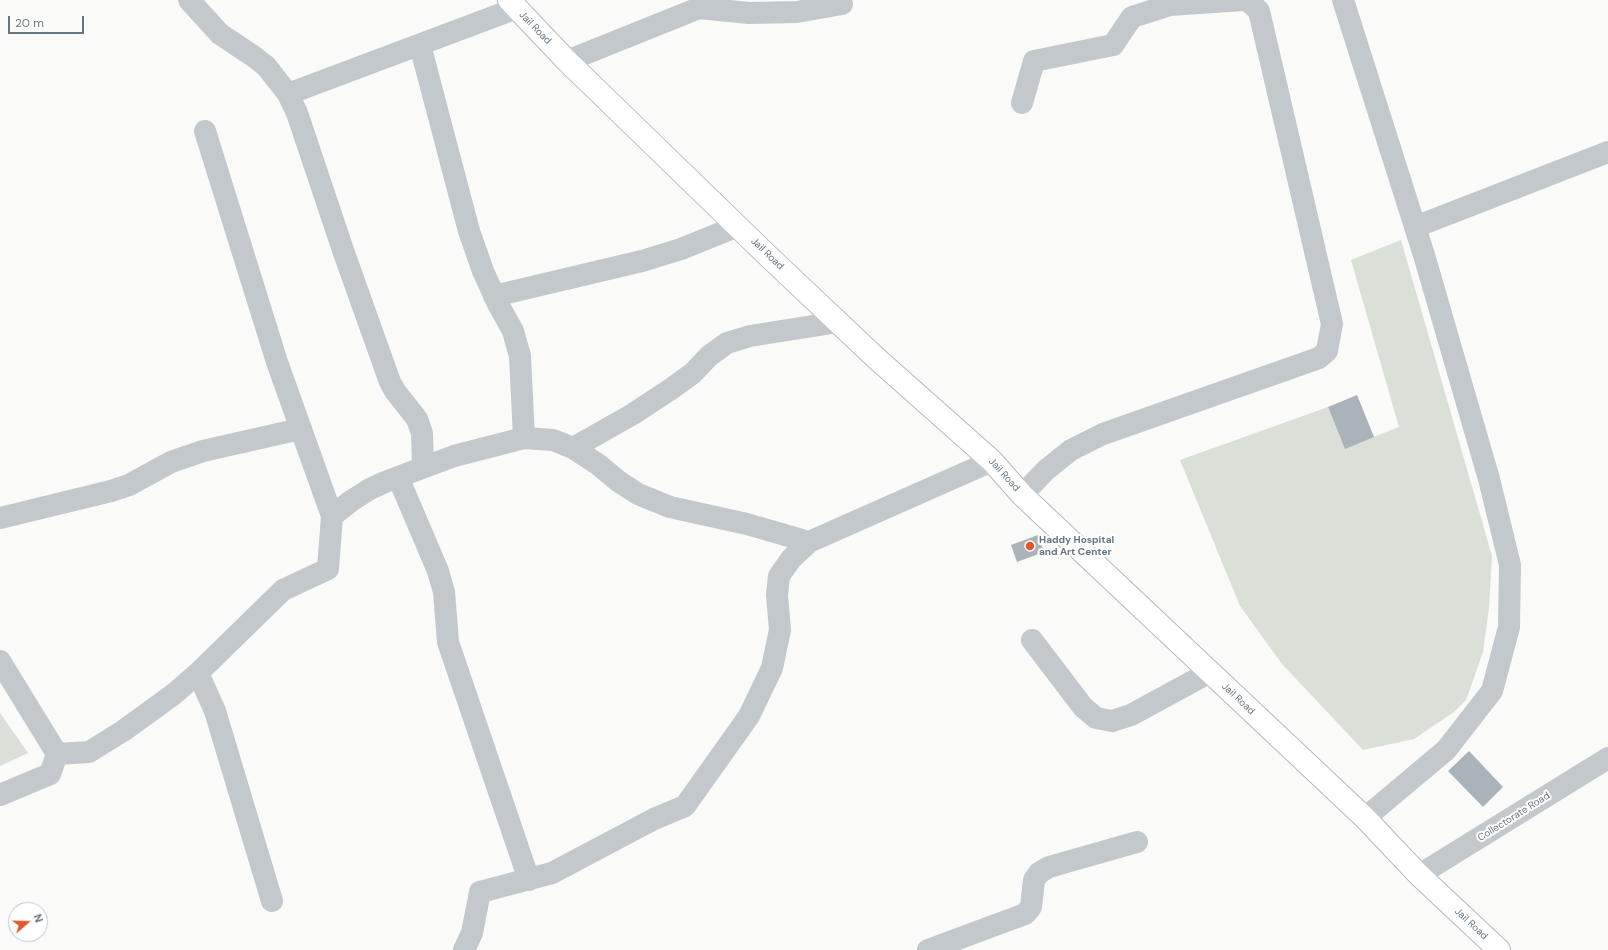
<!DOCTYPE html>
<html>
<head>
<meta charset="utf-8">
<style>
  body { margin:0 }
  #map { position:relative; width:1608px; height:950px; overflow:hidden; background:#fafaf8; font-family:"DM Sans",sans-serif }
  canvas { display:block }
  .north { position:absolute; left:8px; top:902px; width:40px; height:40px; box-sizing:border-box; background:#fff; border:1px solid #c1c8cd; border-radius:50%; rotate:70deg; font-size:11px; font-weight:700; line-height:16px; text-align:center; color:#657683 }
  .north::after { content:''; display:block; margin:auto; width:14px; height:18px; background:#e4572e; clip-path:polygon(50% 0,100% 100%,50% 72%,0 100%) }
  .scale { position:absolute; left:8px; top:16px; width:76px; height:18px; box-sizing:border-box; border:2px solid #657683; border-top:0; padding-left:5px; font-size:12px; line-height:14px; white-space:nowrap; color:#657683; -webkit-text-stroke:3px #fff; paint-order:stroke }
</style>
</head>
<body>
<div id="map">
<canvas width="1608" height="950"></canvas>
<div class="north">N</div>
<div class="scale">20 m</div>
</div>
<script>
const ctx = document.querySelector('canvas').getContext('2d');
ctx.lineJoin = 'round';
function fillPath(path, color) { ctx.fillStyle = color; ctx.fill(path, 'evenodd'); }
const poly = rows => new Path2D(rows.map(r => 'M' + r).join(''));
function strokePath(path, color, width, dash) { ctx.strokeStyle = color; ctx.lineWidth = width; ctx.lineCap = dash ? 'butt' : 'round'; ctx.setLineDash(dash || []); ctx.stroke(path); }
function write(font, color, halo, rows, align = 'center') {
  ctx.font = font + ' "DM Sans",sans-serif'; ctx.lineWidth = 4; ctx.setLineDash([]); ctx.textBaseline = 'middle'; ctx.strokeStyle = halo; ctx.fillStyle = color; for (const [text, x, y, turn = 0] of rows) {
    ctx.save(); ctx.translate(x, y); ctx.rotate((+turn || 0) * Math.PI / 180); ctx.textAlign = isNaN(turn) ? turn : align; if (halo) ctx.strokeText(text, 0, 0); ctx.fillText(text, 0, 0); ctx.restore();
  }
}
const green = poly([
  [1401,240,1492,556,1489,608,1483,652,1466,700,1454,712,1414,739,1363,750,1282,664,1240,606,1180,460,1328,407,1345,448,1399,427,1351,260],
  [0,713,28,753,0,766]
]);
const building = poly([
  [1357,395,1374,437,1345,449,1328,407],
  [1038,535,1044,552,1017,562,1011,545],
  [1469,751,1503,787,1483,807,1448,771]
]);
const minor = poly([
  [189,0,220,34,253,56,266,66,288,94,297,113,344,253,390,382,395,391,417,419,422,433,423,467],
  [1343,0,1424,255,1489,479,1510,565,1509,627,1492,691,1446,750,1365,818],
  [420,45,469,231,483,271,498,304,513,331,520,356,524,438],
  [567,61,699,8,749,13,797,12,842,4],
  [288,94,517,8],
  [1022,103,1034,61,1113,45,1132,17,1170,5,1243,0],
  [205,131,277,362,332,516],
  [1415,227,1608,152],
  [494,296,642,261,681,249,738,226],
  [573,448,633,414,671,389,693,373,709,356,727,343,750,336,838,322],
  [398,477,438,571,444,592,448,642,529,880],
  [1022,495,1046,470,1071,450,1103,434,1319,358,1327,351,1332,324,1259,11,1247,0],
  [0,518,111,491,129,485,171,462,203,451,300,429],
  [1032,640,1083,707,1096,718,1112,721,1131,715,1210,672],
  [0,661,57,754],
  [198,673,215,711,272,901],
  [0,795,50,774,57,754,89,752,123,731,174,694,198,673,283,590,328,569,332,516,351,501,370,489,385,482,454,456,524,438,553,440,573,448,599,465,618,481,638,494,670,507,747,524,809,542],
  [1419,875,1608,758],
  [464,950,472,933,480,892,552,873,654,819,685,806,749,716,772,668,780,630,777,595,779,576,791,559,809,542,992,461],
  [928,950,1025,914,1031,907,1034,880,1039,873,1049,867,1137,842]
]);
const major = poly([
  [509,0,567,61,767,255,876,358,992,461,1022,495,1365,818,1419,875,1499,950]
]);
const markers = [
  [1030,546,5,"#e4572e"]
];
const streetNames = [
  ["Jail Road",535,28,46],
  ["Jail Road",767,254,44],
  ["Jail Road",1004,475,48],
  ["Jail Road",1238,699,43],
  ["Collectorate Road",1514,817,-32],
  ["Jail Road",1471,924,43]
];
const poiNames = [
  ["Haddy Hospital",1039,540],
  ["and Art Center",1039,552]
];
fillPath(green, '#dadfd7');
fillPath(building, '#aab3b9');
strokePath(major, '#b5babe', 24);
strokePath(minor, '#c3c8cc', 22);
strokePath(major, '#fff', 22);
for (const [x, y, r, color] of markers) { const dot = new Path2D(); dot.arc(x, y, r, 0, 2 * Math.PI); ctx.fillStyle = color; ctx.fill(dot); strokePath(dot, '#fff', 1.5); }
write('10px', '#657683', '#fff', streetNames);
write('bold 10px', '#657683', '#fff', poiNames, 'left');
</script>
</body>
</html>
